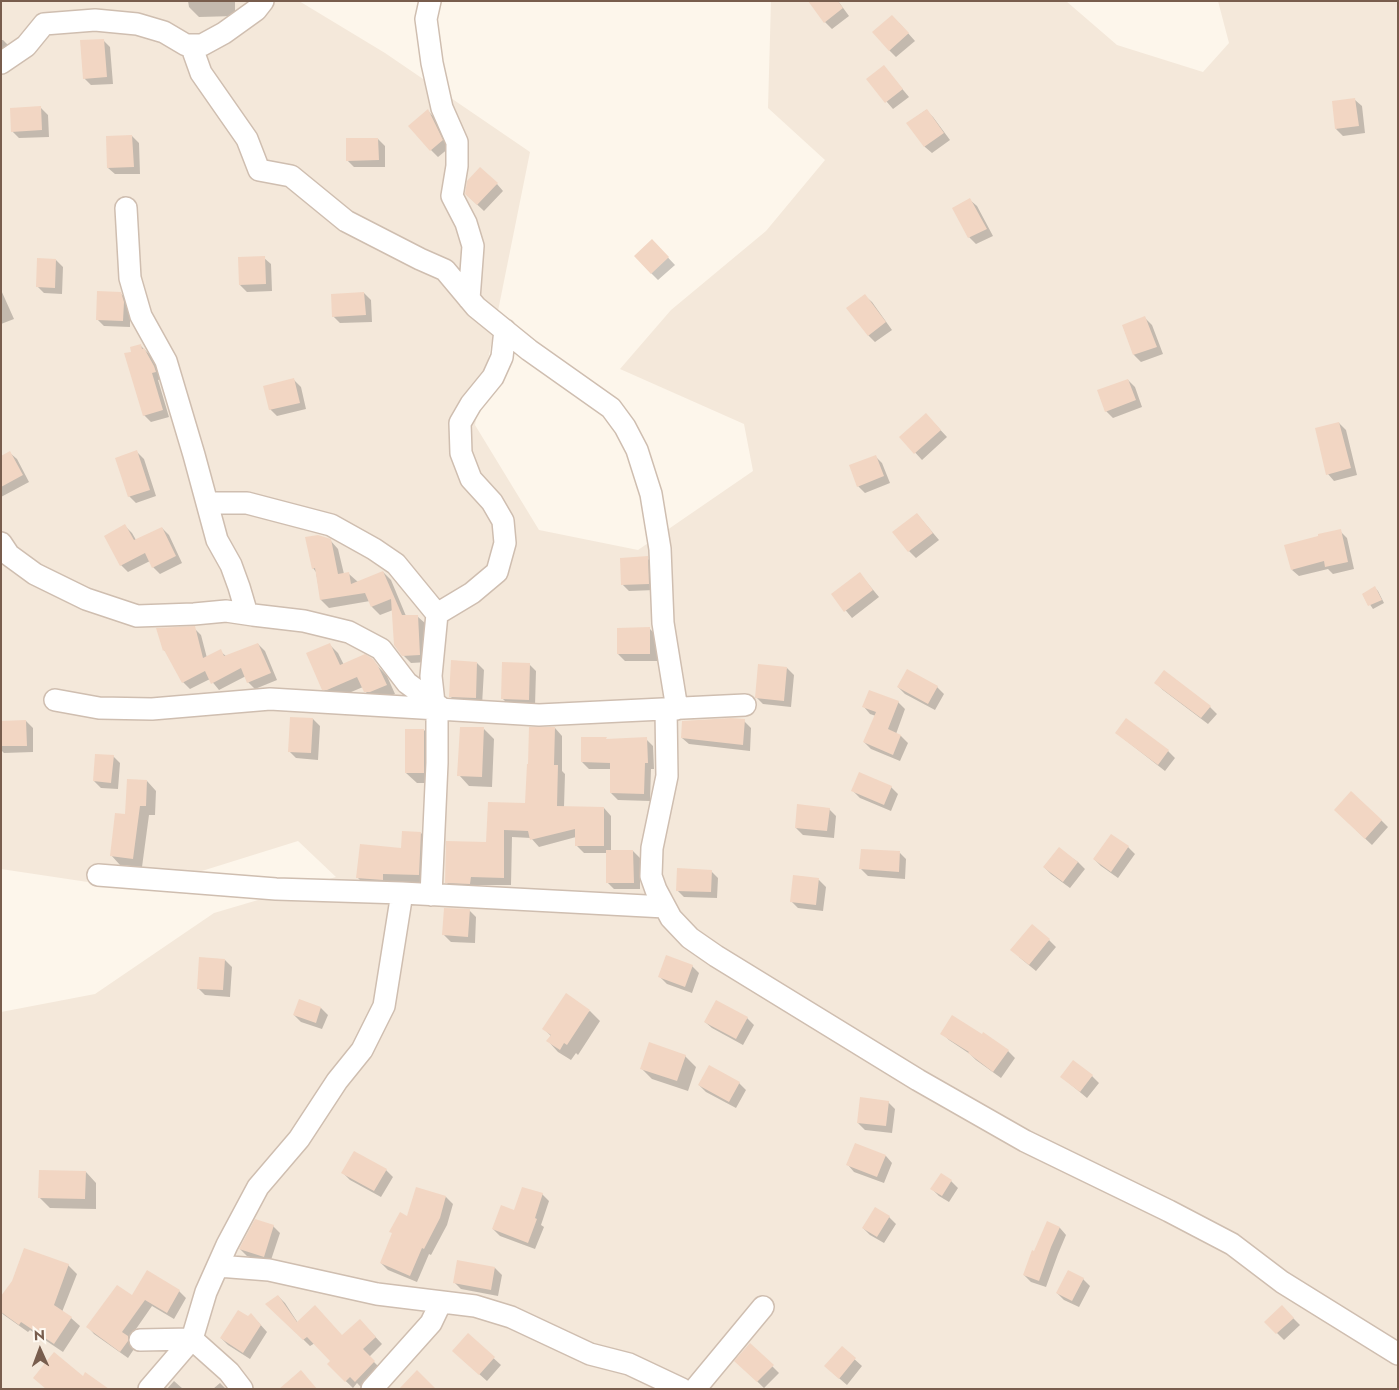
<!DOCTYPE html>
<html>
<head>
<meta charset="utf-8">
<style>
  body { margin:0 }
  #map { position:relative; width:1399px; height:1390px; overflow:hidden; background:#fdf6eb; font-family:Jost,sans-serif }
  canvas { display:block }
  .frame { position:absolute; inset:0; border:2px solid #785d4d; pointer-events:none }
  .north { position:absolute; left:15px; top:1325px; width:50px; height:50px; -webkit-text-stroke:4px #fffaf2; paint-order:stroke; rotate:358deg; font-size:14px; font-weight:700; line-height:20px; text-align:center; color:#785d4d }
  .north::after { content:''; display:block; margin:auto; width:18px; height:22px; background:#785d4d; clip-path:polygon(50% 0,100% 100%,50% 72%,0 100%) }
</style>
</head>
<body>
<div id="map">
<canvas width="1399" height="1390"></canvas>
<div class="frame"></div>
<div class="north">N</div>
</div>
<script>
const ctx = document.querySelector('canvas').getContext('2d');
ctx.lineJoin = 'round';
function fillPath(path, color) { ctx.fillStyle = color; ctx.fill(path, 'evenodd'); }
const poly = rows => new Path2D(rows.map(r => 'M' + r).join(''));
function strokePath(path, color, width, dash) { ctx.strokeStyle = color; ctx.lineWidth = width; ctx.lineCap = dash ? 'butt' : 'round'; ctx.setLineDash(dash || []); ctx.stroke(path); }
const residential = poly([
  [1,1,299,1,385,53,530,152,475,425,539,530,638,550,753,471,744,424,620,369,671,310,766,231,825,160,768,108,771,1,1066,1,1117,45,1203,72,1229,43,1218,1,1398,1,1398,1389,1,1389,1,1012,95,994,214,913,336,877,298,841,141,890,1,869]
]);
const shadow = poly([
  [188,1,235,1,235,16,199,17,189,7],
  [810,1,838,1,849,16,832,29,825,22],
  [899,23,915,41,896,57,889,50],
  [1,40,3,40,10,47,1,59],
  [103,40,110,47,113,84,91,85,84,78],
  [884,67,909,97,893,109,868,80],
  [1355,100,1362,106,1365,133,1343,136,1336,129],
  [41,108,48,115,49,137,19,138,12,131],
  [926,110,933,117,950,140,932,153,925,147,908,123],
  [428,111,435,118,449,148,438,157,431,150],
  [132,136,139,143,140,174,115,174,108,168],
  [378,139,385,146,385,167,354,167,347,160],
  [497,184,503,191,484,211,466,194],
  [970,200,977,206,993,236,976,244,969,237],
  [659,248,675,265,658,280,651,273],
  [264,258,271,264,272,291,247,292,240,285],
  [56,260,63,267,62,294,44,293,37,286],
  [1,290,14,319,1,324],
  [120,293,128,300,130,310,130,327,104,326,97,319],
  [364,293,371,300,372,322,340,323,333,316],
  [865,296,872,302,892,330,875,342,868,335],
  [1145,318,1152,325,1163,354,1141,362,1134,355,1123,326],
  [140,345,151,356,161,374,162,379,158,380,169,417,151,422,144,415,132,352],
  [294,380,301,387,306,409,277,416,270,409],
  [1128,380,1135,387,1142,407,1113,418,1106,411],
  [933,422,947,437,922,460,901,437],
  [1339,423,1346,430,1357,475,1334,481,1328,474],
  [137,452,144,459,156,496,136,503,129,496],
  [10,453,17,459,29,482,1,497,1,457],
  [875,456,882,463,890,483,865,493,858,486],
  [917,514,939,540,916,558,909,551],
  [125,526,132,533,136,540,162,528,169,535,182,563,160,574,153,567,150,561,128,572,121,565],
  [1340,531,1347,538,1354,569,1333,574,1328,569,1299,576,1292,570,1320,537],
  [330,540,338,549,344,574,349,574,358,582,383,572,391,580,406,616,417,616,426,624,428,662,411,663,403,655,393,610,380,615,372,607,370,601,329,608,321,600,316,572,313,568],
  [647,558,654,565,655,590,629,591,622,584],
  [860,574,879,597,852,618,833,595],
  [1375,588,1378,591,1384,603,1373,609,1363,594],
  [194,628,201,635,207,658,220,651,227,657,258,644,265,651,277,680,255,689,248,682,246,676,219,690,210,679,190,689,183,682,167,653,164,650],
  [650,629,657,636,657,661,625,661,618,654],
  [329,644,338,653,344,665,372,660,387,676,395,694,380,701,374,701,365,691,363,687,337,698,332,698,323,689],
  [477,663,484,670,482,705,457,704,451,697],
  [529,664,536,671,535,706,509,705,502,698],
  [787,668,794,675,791,707,763,704,756,697],
  [1156,683,1210,707,1217,714,1208,724,1163,690],
  [898,687,937,687,944,694,935,710,905,694],
  [898,702,905,709,896,734,901,736,908,743,900,761,871,749,864,742,876,716,870,714,864,707],
  [291,718,313,719,320,726,318,760,296,758,289,751],
  [1126,720,1168,751,1175,758,1165,771,1124,739,1117,733],
  [26,721,33,728,33,752,4,753,1,750,1,722],
  [744,721,751,728,750,751,689,744,682,738],
  [555,728,562,736,562,771,565,774,564,807,604,808,611,816,611,851,633,851,640,858,640,889,614,889,607,882,607,853,584,853,576,845,576,837,539,847,531,838,512,837,511,885,478,885,478,891,454,890,446,882,488,843,526,804],
  [484,729,494,739,492,787,469,786,459,775],
  [424,730,435,741,434,783,417,783,406,773],
  [606,739,607,740,646,739,653,746,654,769,651,769,650,801,618,800,611,793,612,769,589,769,582,762],
  [113,756,120,763,118,789,101,788,94,781],
  [147,781,156,791,155,815,149,815,142,867,120,865,111,855,126,815],
  [891,787,898,794,891,811,860,798,853,791],
  [829,809,836,816,834,838,803,835,796,828],
  [1381,820,1388,827,1372,845,1356,830],
  [421,833,430,842,428,884,367,887,358,878,402,850],
  [1128,847,1135,854,1118,878,1101,866,1094,859],
  [1059,849,1078,862,1085,869,1070,888,1051,874,1044,867],
  [900,853,906,859,905,879,868,876,861,869],
  [711,871,718,878,717,898,684,897,677,890],
  [794,876,819,880,826,887,823,911,798,908,791,901],
  [469,910,476,917,475,943,451,942,444,935],
  [1049,940,1056,947,1036,971,1019,957],
  [225,960,232,967,230,997,205,995,198,988],
  [692,966,699,973,692,993,667,984,660,977],
  [321,1008,328,1015,322,1029,301,1022,294,1015],
  [590,1011,600,1021,578,1055,576,1053,571,1060,558,1052,548,1041,551,1036,544,1029],
  [747,1018,754,1025,743,1045,712,1028,705,1022],
  [942,1033,982,1035,984,1034,1008,1051,1015,1058,1001,1078,976,1060,970,1054,949,1040],
  [685,1056,696,1067,688,1091,652,1079,642,1069],
  [1092,1076,1099,1083,1087,1098,1069,1083],
  [739,1083,746,1090,736,1108,706,1092,699,1085],
  [888,1102,895,1109,892,1133,865,1130,858,1123],
  [886,1156,892,1163,884,1183,854,1172,848,1165],
  [386,1170,393,1177,381,1197,350,1180,343,1173],
  [86,1172,96,1183,96,1209,50,1208,39,1197],
  [951,1181,958,1188,949,1202,939,1196,932,1189],
  [542,1194,549,1201,541,1225,544,1227,535,1249,500,1236,493,1229],
  [446,1197,453,1204,447,1225,431,1255,429,1254,417,1282,388,1270,381,1263,393,1234,408,1217],
  [889,1217,896,1224,884,1243,870,1235,863,1228],
  [1048,1223,1060,1228,1066,1235,1058,1254,1046,1287,1031,1282,1024,1275],
  [273,1226,280,1233,270,1263,247,1256,240,1249],
  [68,1265,77,1274,62,1312,71,1318,80,1326,63,1352,30,1330,28,1332,4,1315,1,1312,1,1298],
  [495,1268,502,1275,498,1296,461,1289,454,1282],
  [1083,1279,1090,1286,1079,1307,1064,1300,1057,1293],
  [179,1291,186,1298,174,1319,152,1306,129,1339,135,1345,134,1349,128,1358,94,1334,88,1327,132,1297],
  [278,1296,285,1303,298,1323,343,1336,366,1327,382,1344,369,1357,381,1369,362,1388,357,1383,353,1388,328,1364,331,1361,315,1343,310,1346,267,1304],
  [1282,1307,1300,1325,1284,1340,1266,1322],
  [258,1322,267,1332,250,1359,228,1345,221,1338],
  [468,1335,501,1365,487,1381,461,1358],
  [750,1344,779,1373,764,1388,736,1361],
  [842,1348,862,1366,847,1385,833,1373],
  [174,1381,183,1389,167,1389],
  [220,1383,226,1389,213,1389]
]);
const building = poly([
  [808,1,838,1,843,8,824,23],
  [892,15,909,33,889,51,872,32],
  [104,39,107,77,83,79,80,40],
  [884,65,903,89,885,103,866,79],
  [1355,98,1359,126,1335,129,1332,101],
  [41,106,42,130,11,132,10,108],
  [428,109,443,140,430,151,408,126],
  [927,109,944,133,924,147,906,123],
  [132,135,134,167,107,168,106,136],
  [346,138,378,138,379,160,346,161],
  [480,167,498,183,477,205,465,194,467,181],
  [970,198,987,229,968,238,952,208],
  [652,239,669,257,651,274,634,256],
  [265,256,266,284,239,285,238,257],
  [37,258,56,259,55,288,36,287],
  [97,291,121,292,124,302,123,321,96,320],
  [364,292,366,315,332,317,331,294],
  [865,294,886,322,868,336,846,308],
  [1145,316,1157,347,1133,355,1122,325],
  [141,344,142,349,144,348,154,366,156,372,152,373,163,410,143,416,124,353,131,352,130,347],
  [294,378,300,403,269,410,263,386],
  [1128,379,1136,400,1105,412,1097,390],
  [926,413,941,430,914,454,899,437],
  [1339,422,1351,468,1326,475,1315,428],
  [137,450,150,490,128,497,115,458],
  [10,451,23,475,1,487,1,456],
  [876,455,884,476,857,487,849,465],
  [917,513,933,533,908,552,892,532],
  [125,524,134,540,162,527,176,556,152,568,145,553,120,566,104,536],
  [1341,529,1348,562,1325,567,1324,561,1291,570,1284,545,1318,536,1318,534],
  [318,535,331,539,338,574,349,572,351,584,383,571,402,615,418,615,420,655,402,656,394,645,391,599,371,607,365,593,320,600,315,568,312,569,305,537],
  [648,556,649,584,621,585,620,558],
  [860,572,873,590,844,612,831,594],
  [1375,586,1382,600,1368,606,1362,594],
  [195,626,203,658,221,649,224,656,258,643,271,673,247,683,241,668,211,684,205,671,182,683,164,650,163,651,156,628],
  [650,627,650,654,617,654,617,628],
  [330,643,340,665,365,654,373,659,378,666,387,685,370,692,364,692,357,677,327,690,322,690,306,653],
  [451,660,477,662,476,698,449,697],
  [502,662,530,663,529,700,501,699],
  [758,664,787,667,784,701,755,698],
  [907,669,938,686,928,704,897,687],
  [1164,670,1211,706,1201,718,1154,683],
  [869,690,899,701,888,729,901,735,893,755,863,742,876,712,862,707],
  [290,717,313,718,311,753,288,752],
  [731,718,745,719,743,745,681,738,682,721],
  [1126,718,1169,750,1158,765,1115,733],
  [26,720,27,746,1,746,1,721],
  [460,727,484,727,482,777,457,776],
  [529,727,555,727,554,765,558,765,557,806,604,807,604,846,575,846,575,829,530,840,528,831,504,830,504,878,471,877,470,884,445,883,446,841,486,842,488,802,525,803,527,764,528,764],
  [405,729,424,729,424,773,405,773],
  [581,737,607,737,606,739,647,737,648,763,645,763,644,794,610,793,610,763,581,762],
  [95,754,114,755,111,783,93,781],
  [859,772,892,786,884,805,851,791],
  [127,779,147,780,146,806,140,806,133,859,110,856,115,813,125,814],
  [1351,791,1382,820,1365,839,1334,810],
  [797,804,830,808,827,831,795,828],
  [402,831,421,832,419,875,383,874,383,880,356,878,360,844,401,848],
  [1111,834,1129,846,1111,872,1093,859],
  [1059,847,1078,862,1063,882,1043,867],
  [861,849,900,851,899,872,859,869],
  [606,850,633,850,634,883,606,883],
  [677,868,712,870,711,892,676,891],
  [793,875,819,878,816,905,790,902],
  [444,908,470,909,468,937,442,935],
  [1032,924,1050,939,1029,965,1010,950],
  [666,955,693,965,685,987,658,977],
  [199,957,225,959,223,990,197,989],
  [566,993,590,1010,567,1045,564,1043,560,1050,546,1041,551,1035,542,1029],
  [299,999,321,1007,316,1023,293,1015],
  [716,1000,748,1017,736,1039,704,1022],
  [952,1015,982,1034,983,1032,1009,1050,993,1072,968,1053,969,1052,940,1034],
  [649,1042,686,1055,677,1081,640,1069],
  [1073,1060,1093,1075,1080,1092,1060,1077],
  [709,1065,740,1082,729,1102,698,1085],
  [860,1097,889,1101,886,1126,857,1123],
  [855,1143,886,1155,877,1177,846,1165],
  [354,1151,387,1169,374,1191,341,1173],
  [39,1170,86,1171,85,1199,38,1198],
  [941,1173,952,1180,942,1196,930,1189],
  [416,1187,446,1196,440,1218,424,1249,422,1248,410,1276,380,1263,392,1233,389,1232,400,1212,407,1216],
  [522,1187,543,1193,535,1218,537,1219,528,1243,492,1229,501,1205,514,1210],
  [875,1207,890,1216,877,1237,862,1228],
  [255,1219,274,1225,264,1257,239,1249],
  [1047,1221,1060,1227,1051,1247,1039,1281,1023,1275,1032,1250,1034,1251],
  [24,1248,69,1264,54,1305,72,1317,54,1344,21,1322,19,1325,1,1312,1,1296,12,1281],
  [457,1260,495,1267,491,1290,453,1283],
  [147,1270,180,1290,167,1313,145,1300,122,1332,128,1336,128,1341,120,1352,86,1327,117,1285,132,1295],
  [1068,1270,1084,1278,1072,1301,1056,1293],
  [278,1295,297,1322,315,1305,342,1335,360,1319,376,1337,363,1349,375,1361,355,1382,350,1377,345,1382,327,1364,330,1361,307,1337,303,1340,265,1304],
  [1282,1305,1294,1318,1276,1334,1264,1322],
  [238,1310,248,1316,251,1313,261,1325,243,1353,220,1338],
  [468,1333,495,1357,479,1375,452,1351],
  [750,1343,774,1365,757,1382,734,1361],
  [842,1346,856,1358,839,1379,824,1366],
  [54,1352,83,1376,85,1372,109,1389,46,1389,33,1378],
  [301,1370,317,1389,279,1389],
  [417,1370,436,1389,399,1389]
]);
const minor = poly([
  [430,1,426,19,432,63,442,108,457,142,457,166,452,196,466,223,473,246,469,299],
  [191,45,201,73,247,139,259,170,291,176,346,221,420,259,445,270,476,307,529,350,611,408,625,427,637,450,651,494,660,549,663,623,677,709],
  [1,63,26,46,44,24,95,20,137,24,164,32,186,45,202,45,224,33,256,10,263,1],
  [126,208,130,278,141,316,166,361,194,455,217,540,231,565,239,587,247,614],
  [207,503,247,503,331,525,374,549,396,564,437,614],
  [1,543,9,555,35,574,86,599,137,616,194,614,226,611,253,615,304,621,349,632,381,649,407,683,444,710],
  [55,700,99,708,152,709,270,699,539,715,745,705],
  [434,703,431,676,437,614,472,593,497,572,505,543,503,521,492,502,471,479,461,453,460,423,471,404,493,377,502,357,505,330],
  [666,709,667,776,652,848,651,876,656,890,671,918,690,938,716,956,918,1080,1025,1141,1169,1211,1232,1244,1282,1282,1398,1354],
  [98,875,276,889,402,893,665,907],
  [431,895,437,763,437,710],
  [218,1266,269,1270,377,1294,475,1306,511,1317,590,1354,629,1364,682,1389],
  [140,1340,192,1339,229,1372,242,1389],
  [149,1389,192,1339,206,1292,227,1245,258,1187,299,1139,337,1081,362,1050,384,1006,402,893],
  [372,1389,431,1323,441,1302],
  [695,1389,763,1307]
]);
fillPath(residential, '#f4e8da');
fillPath(shadow, '#0003');
fillPath(building, '#f2d6c3');
strokePath(minor, '#cfbeb0', 24);
strokePath(minor, '#fff', 21);
</script>
</body>
</html>
